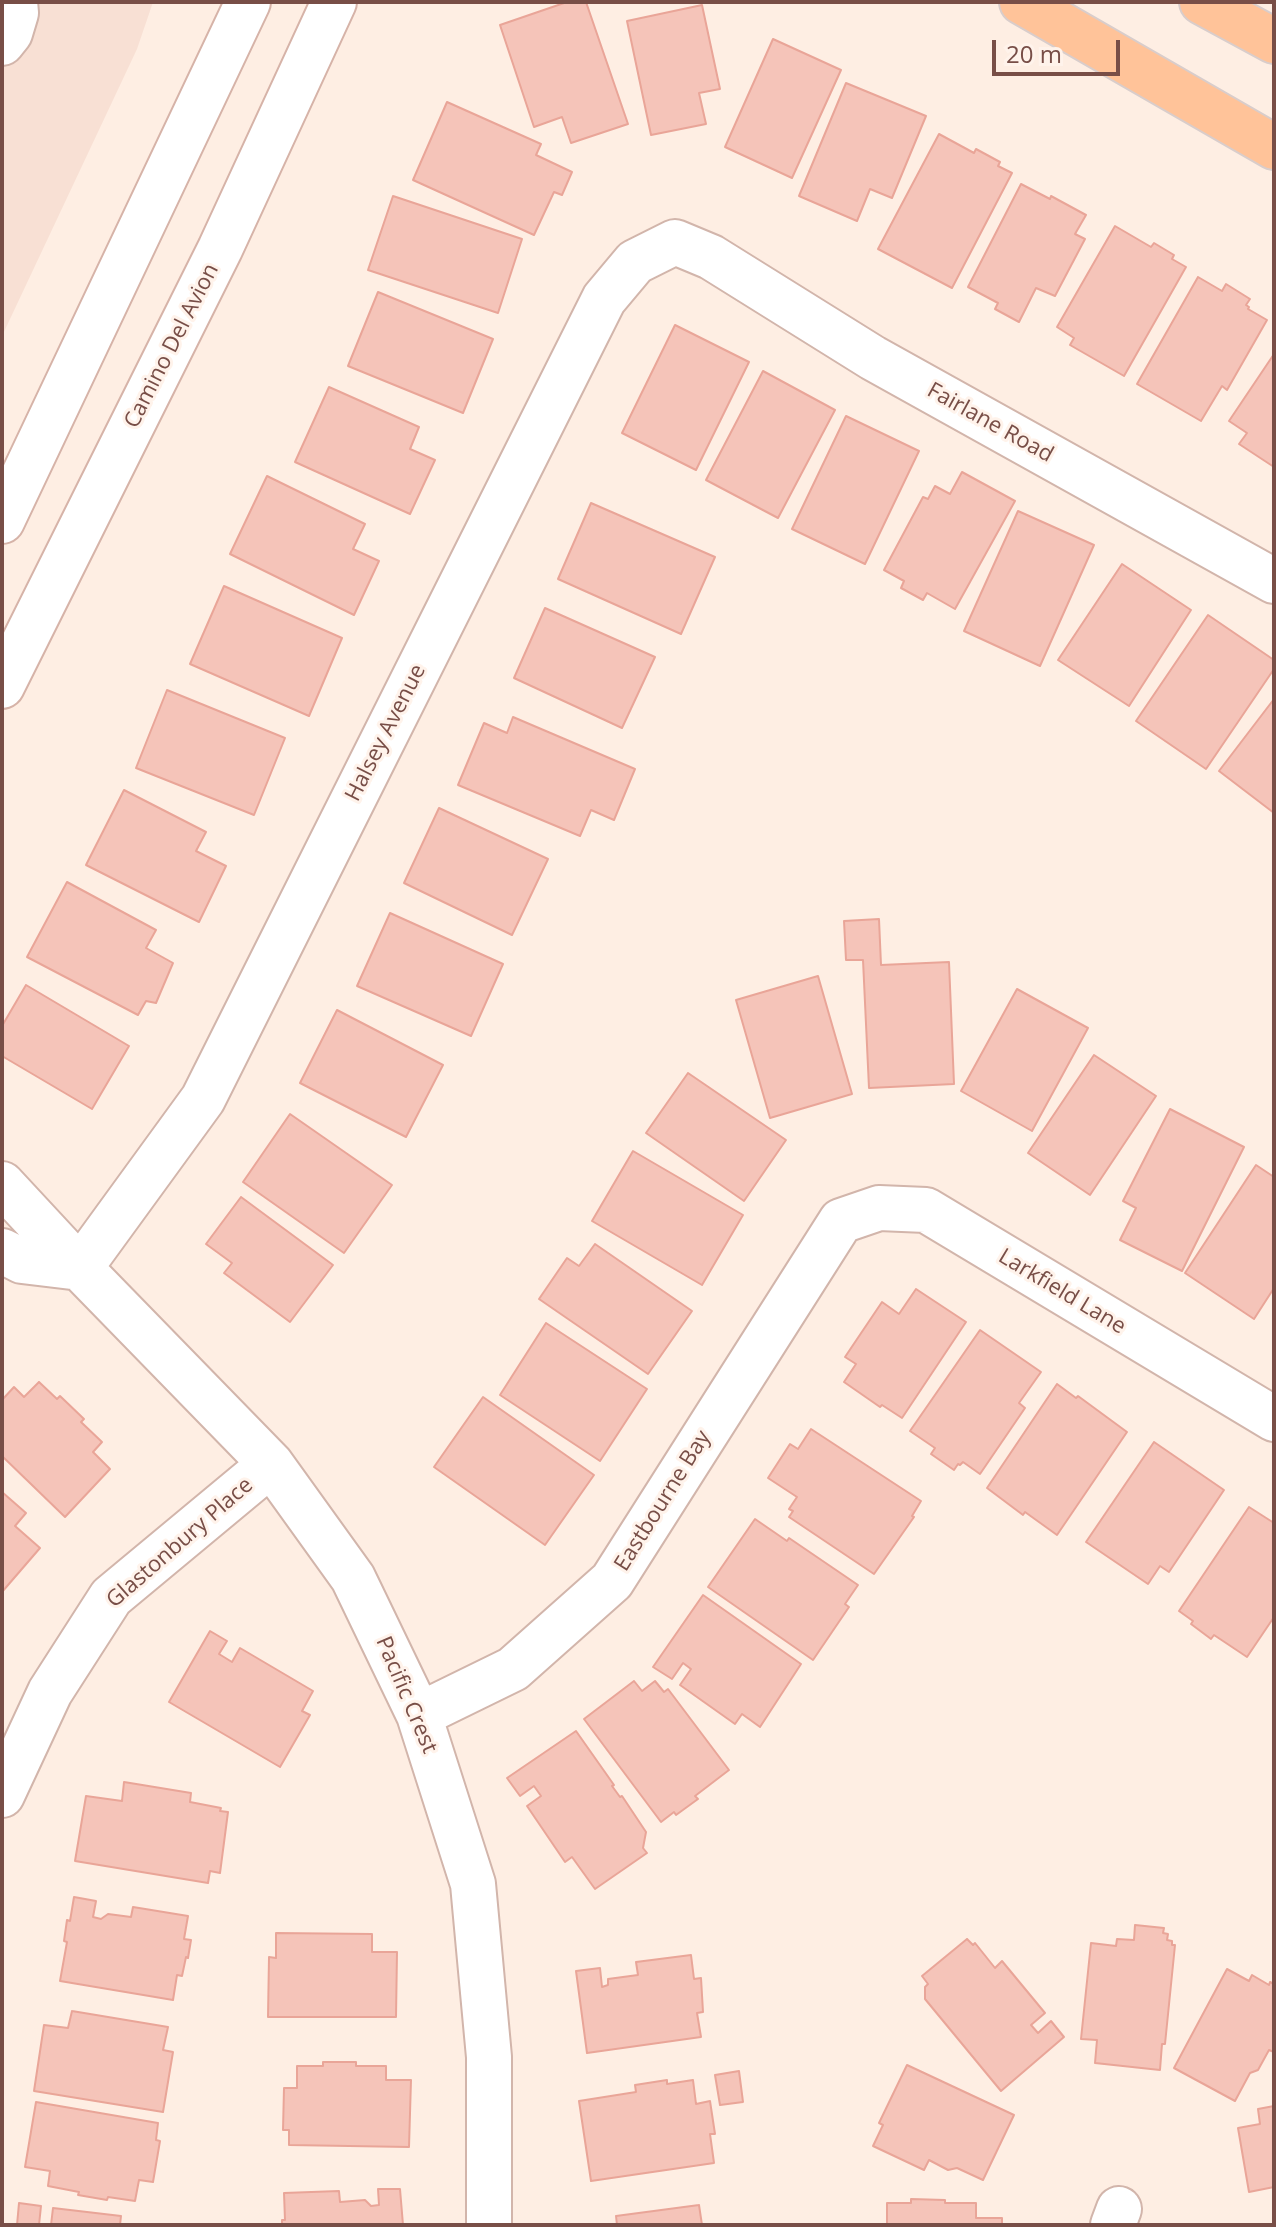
<!DOCTYPE html>
<html>
<head>
<meta charset="utf-8">
<style>
  body { margin:0 }
  #map { position:relative; width:1276px; height:2227px; overflow:hidden; background:#feeee3; font-family:"Open Sans",sans-serif }
  canvas { display:block }
  .frame { position:absolute; inset:0; border:4px solid #784e47; pointer-events:none }
  .scale { position:absolute; left:992px; top:40px; width:128px; height:36px; box-sizing:border-box; border:4px solid #784e47; border-top:0; padding-left:10px; font-size:24px; line-height:28px; white-space:nowrap; color:#784e47; -webkit-text-stroke:6px #fff3eb; paint-order:stroke }
</style>
</head>
<body>
<div id="map">
<canvas width="1276" height="2227"></canvas>
<div class="frame"></div>
<div class="scale">20 m</div>
</div>
<script>
const ctx = document.querySelector('canvas').getContext('2d');
ctx.lineJoin = 'round';
function fillPath(path, color) { ctx.fillStyle = color; ctx.fill(path, 'evenodd'); }
const poly = rows => new Path2D(rows.map(r => 'M' + r).join(''));
function strokePath(path, color, width, dash) { ctx.strokeStyle = color; ctx.lineWidth = width; ctx.lineCap = dash ? 'butt' : 'round'; ctx.setLineDash(dash || []); ctx.stroke(path); }
function write(font, color, halo, rows, align = 'center') {
  ctx.font = font + ' "Open Sans",sans-serif'; ctx.lineWidth = 6; ctx.setLineDash([]); ctx.textBaseline = 'middle'; ctx.strokeStyle = halo; ctx.fillStyle = color; for (const [text, x, y, turn = 0] of rows) {
    ctx.save(); ctx.translate(x, y); ctx.rotate((+turn || 0) * Math.PI / 180); ctx.textAlign = isNaN(turn) ? turn : align; if (halo) ctx.strokeText(text, 0, 0); ctx.fillText(text, 0, 0); ctx.restore();
  }
}
const residential = poly([
  [2,2,153,2,137,49,2,336]
]);
const building = poly([
  [567,2,586,2,628,124,571,143,562,117,534,127,500,25,567,2],
  [702,5,720,89,699,93,706,124,651,135,627,21,702,5],
  [773,39,841,70,792,178,725,147,773,39],
  [846,83,926,116,892,198,870,189,857,221,799,196,846,83],
  [447,102,541,144,536,155,572,172,562,195,554,192,534,235,413,180,447,102],
  [939,134,974,153,976,149,1000,162,998,166,1012,173,952,288,878,249,939,134],
  [1021,184,1050,199,1051,196,1086,215,1075,234,1085,239,1055,296,1036,288,1019,322,995,309,998,303,968,287,1021,184],
  [393,196,522,239,498,313,368,270,393,196],
  [1115,226,1151,247,1154,243,1174,255,1172,259,1186,267,1124,376,1070,345,1074,338,1057,327,1115,226],
  [1198,277,1222,291,1226,284,1250,299,1246,305,1249,307,1248,309,1267,320,1227,390,1222,386,1201,421,1137,384,1198,277],
  [378,292,493,339,463,413,348,366,378,292],
  [675,325,749,362,696,470,622,433,675,325],
  [1274,354,1274,467,1239,444,1247,433,1229,421,1274,354],
  [763,371,835,410,778,518,706,480,763,371],
  [329,387,419,427,410,449,435,460,410,514,295,462,329,387],
  [846,416,919,451,865,564,792,529,846,416],
  [962,472,1015,501,955,609,927,593,923,600,901,588,904,581,884,570,923,497,928,499,935,486,950,494,962,472],
  [267,476,365,524,353,549,379,561,354,615,230,554,267,476],
  [591,503,715,557,681,634,558,579,591,503],
  [1018,511,1094,545,1040,666,964,631,1018,511],
  [1122,564,1191,610,1129,706,1058,660,1122,564],
  [224,586,342,638,309,716,190,664,224,586],
  [545,608,655,657,622,728,514,678,545,608],
  [1208,615,1274,660,1274,669,1206,769,1136,721,1208,615],
  [167,690,285,738,254,815,136,768,167,690],
  [1274,699,1274,813,1219,771,1274,699],
  [513,717,635,769,614,820,591,810,580,836,458,785,484,723,507,733,513,717],
  [124,790,206,832,196,851,226,866,199,922,86,865,124,790],
  [439,808,548,859,512,935,404,883,439,808],
  [67,882,156,930,146,948,173,963,156,1003,146,1001,138,1015,27,957,67,882],
  [390,913,503,964,471,1036,357,986,390,913],
  [879,919,881,965,949,962,954,1084,869,1088,863,960,846,960,844,921,879,919],
  [818,976,852,1094,770,1118,736,1000,818,976],
  [26,985,129,1046,92,1109,2,1056,2,1026,26,985],
  [1017,989,1088,1028,1032,1131,961,1091,1017,989],
  [337,1010,443,1065,406,1137,300,1083,337,1010],
  [1094,1055,1156,1096,1090,1195,1028,1153,1094,1055],
  [688,1073,786,1140,744,1201,646,1133,688,1073],
  [1170,1109,1244,1147,1182,1271,1120,1240,1136,1208,1123,1201,1170,1109],
  [290,1114,392,1185,344,1253,243,1182,290,1114],
  [633,1151,743,1215,702,1285,592,1221,633,1151],
  [1256,1165,1274,1177,1274,1288,1254,1319,1185,1273,1256,1165],
  [241,1197,333,1265,290,1322,224,1273,232,1263,206,1244,241,1197],
  [595,1244,692,1311,648,1374,539,1299,567,1258,579,1266,595,1244],
  [916,1289,966,1322,902,1418,882,1405,880,1407,844,1382,856,1364,845,1357,882,1302,899,1314,916,1289],
  [546,1323,647,1389,600,1461,500,1395,546,1323],
  [980,1330,1041,1372,1019,1403,1025,1408,980,1474,963,1462,960,1465,958,1464,954,1470,931,1454,935,1448,910,1431,980,1330],
  [39,1382,57,1399,60,1396,84,1419,81,1422,102,1442,93,1452,110,1469,65,1517,2,1456,2,1400,14,1387,24,1397,39,1382],
  [1057,1384,1076,1398,1078,1396,1127,1432,1057,1535,1025,1512,1023,1515,987,1488,1057,1384],
  [483,1397,594,1475,545,1545,434,1467,483,1397],
  [811,1429,921,1501,912,1516,914,1517,874,1574,789,1517,793,1511,789,1509,797,1497,768,1478,790,1444,798,1449,811,1429],
  [1154,1442,1224,1490,1169,1572,1160,1566,1148,1584,1086,1542,1154,1442],
  [2,1492,26,1513,15,1526,40,1548,2,1592,2,1492],
  [1249,1507,1274,1523,1274,1617,1247,1657,1214,1635,1211,1639,1191,1624,1193,1621,1179,1611,1249,1507],
  [755,1519,787,1541,789,1538,858,1585,845,1604,849,1607,813,1660,708,1587,755,1519],
  [703,1595,801,1664,760,1727,742,1714,735,1724,680,1685,691,1669,683,1663,672,1679,653,1667,703,1595],
  [210,1631,227,1641,219,1654,232,1662,240,1648,313,1691,302,1711,310,1715,280,1767,169,1702,210,1631],
  [634,1681,642,1691,655,1681,664,1692,668,1689,729,1770,695,1796,698,1799,676,1815,674,1812,661,1822,584,1719,634,1681],
  [576,1731,614,1785,612,1786,620,1797,622,1796,646,1832,643,1848,647,1853,595,1889,572,1857,565,1862,527,1806,541,1796,534,1786,520,1796,507,1778,576,1731],
  [124,1782,191,1793,190,1802,221,1808,220,1811,228,1812,220,1873,210,1871,208,1883,75,1861,86,1796,122,1801,124,1782],
  [74,1897,96,1901,93,1917,101,1919,108,1914,131,1917,133,1907,188,1916,184,1939,191,1940,188,1958,186,1957,182,1976,177,1975,173,2000,60,1981,67,1942,64,1941,67,1920,70,1921,74,1897],
  [1135,1925,1164,1928,1163,1933,1168,1934,1167,1940,1172,1941,1172,1945,1175,1945,1165,2044,1162,2044,1160,2070,1095,2063,1097,2040,1081,2039,1091,1943,1116,1946,1117,1939,1134,1940,1135,1925],
  [276,1933,372,1934,372,1952,397,1952,396,2017,268,2017,269,1957,276,1958,276,1933],
  [967,1939,973,1945,975,1943,995,1968,1002,1961,1045,2013,1031,2025,1038,2033,1051,2021,1064,2037,1001,2091,925,1999,925,1987,928,1984,922,1976,967,1939],
  [691,1955,694,1979,701,1978,703,2012,697,2013,701,2037,587,2053,576,1971,600,1968,602,1987,608,1985,608,1979,638,1975,636,1962,691,1955],
  [1227,1969,1249,1981,1252,1975,1269,1985,1270,1982,1274,1984,1274,2052,1269,2050,1258,2070,1250,2073,1235,2101,1174,2068,1227,1969],
  [72,2011,168,2027,163,2050,173,2052,163,2112,34,2091,44,2025,68,2028,72,2011],
  [323,2062,356,2062,356,2066,386,2066,386,2080,411,2080,409,2147,289,2145,289,2130,283,2130,284,2088,297,2088,297,2066,323,2066,323,2062],
  [907,2065,1014,2115,983,2180,957,2168,948,2170,929,2160,924,2170,873,2146,883,2125,879,2123,907,2065],
  [739,2071,743,2102,720,2105,715,2075,739,2071],
  [667,2080,667,2084,693,2080,696,2104,710,2101,715,2134,710,2134,714,2163,591,2181,579,2101,636,2092,635,2085,667,2080],
  [36,2102,158,2123,156,2140,160,2141,153,2182,139,2180,135,2201,108,2197,107,2200,78,2195,79,2192,48,2186,50,2171,25,2167,36,2102],
  [1274,2106,1274,2187,1249,2192,1238,2128,1260,2124,1258,2109,1274,2106],
  [378,2189,400,2189,403,2225,282,2225,282,2220,285,2220,284,2193,339,2191,340,2202,365,2200,371,2206,379,2205,378,2189],
  [911,2199,945,2200,945,2203,976,2203,976,2218,1002,2218,1002,2225,887,2225,887,2203,911,2203,911,2199],
  [19,2203,41,2206,39,2225,43,2225,17,2225,19,2203],
  [699,2205,702,2225,617,2225,616,2216,699,2205],
  [53,2208,121,2216,120,2225,51,2225,53,2208]
]);
const minor = poly([
  [2,43,10,33,16,13,15,2],
  [2,1184,80,1268,271,1464,353,1578,419,1715,473,1884,489,2057,489,2225],
  [2,1251,22,1261,80,1268],
  [80,1268,203,1099,604,299,635,262,675,242,711,257,873,358,1274,581],
  [419,1715,513,1669,612,1581,841,1221,879,1208,926,1210,1274,1419],
  [2,1795,50,1692,111,1597,271,1464],
  [1113,2225,1119,2209]
]);
const secondary = poly([
  [2,521,248,2],
  [2,686,220,249,334,2]
]);
const primary = poly([
  [1022,2,1274,147],
  [1202,2,1274,41]
]);
const streetNames = [
  ["Camino Del Avion",172,346,-63],
  ["Fairlane Road",990,423,29],
  ["Halsey Avenue",386,733,-63],
  ["Larkfield Lane",1062,1292,31],
  ["Eastbourne Bay",663,1501,-58],
  ["Glastonbury Place",180,1543,-41],
  ["Pacific Crest",406,1695,67]
];
fillPath(residential, '#f8e0d4');
fillPath(building, '#f5c4b9');
strokePath(building, '#e9a598', 2);
strokePath(minor, '#d2b5ab', 48);
strokePath(secondary, '#d6b3a8', 48);
strokePath(primary, '#d9cdcb', 48);
strokePath(minor, '#fff', 44);
strokePath(secondary, '#fff', 44);
strokePath(primary, '#ffc399', 44);
write('22px', '#784e47', '#fff3eb', streetNames);
</script>
</body>
</html>
